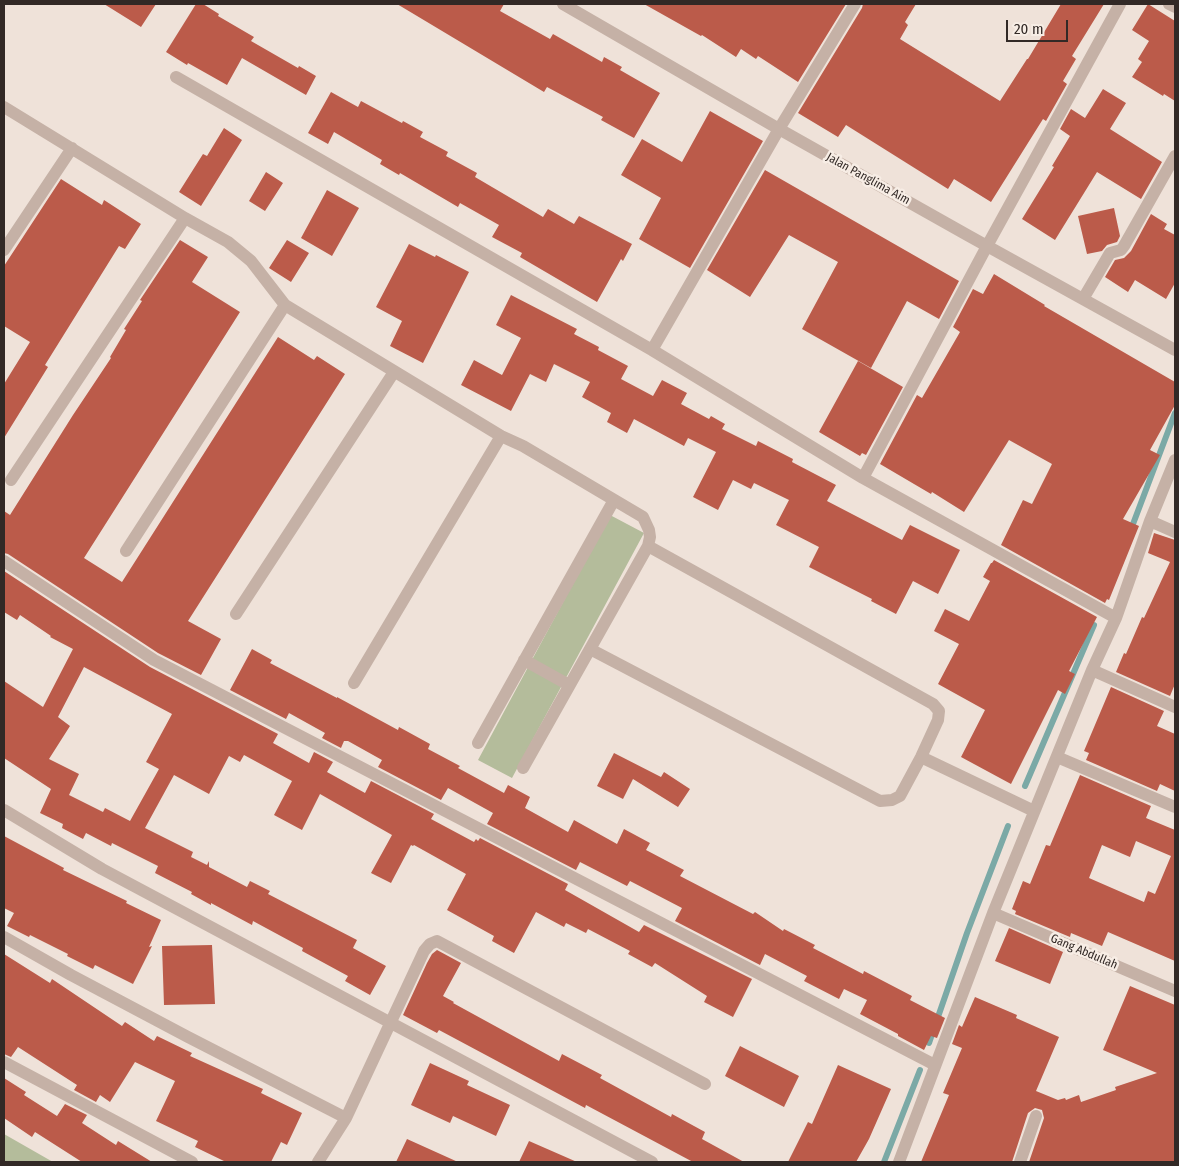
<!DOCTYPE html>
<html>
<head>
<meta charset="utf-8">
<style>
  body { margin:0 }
  #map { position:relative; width:1179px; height:1166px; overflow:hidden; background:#efe2d9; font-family:"Fira Sans Condensed",sans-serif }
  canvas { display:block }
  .frame { position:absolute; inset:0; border:5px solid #322926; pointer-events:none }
  .scale { position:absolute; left:1006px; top:20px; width:62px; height:22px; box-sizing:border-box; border:2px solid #322926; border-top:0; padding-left:6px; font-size:15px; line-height:18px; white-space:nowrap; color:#322926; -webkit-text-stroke:4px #f7ede5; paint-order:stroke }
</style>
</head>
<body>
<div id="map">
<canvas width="1179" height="1166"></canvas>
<div class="frame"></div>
<div class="scale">20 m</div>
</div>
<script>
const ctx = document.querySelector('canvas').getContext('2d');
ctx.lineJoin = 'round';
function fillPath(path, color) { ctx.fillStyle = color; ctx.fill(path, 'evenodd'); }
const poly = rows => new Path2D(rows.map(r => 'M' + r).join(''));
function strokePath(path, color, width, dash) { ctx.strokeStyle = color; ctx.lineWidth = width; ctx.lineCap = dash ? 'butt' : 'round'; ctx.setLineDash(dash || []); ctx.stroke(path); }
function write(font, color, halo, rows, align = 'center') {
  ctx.font = font + ' "Fira Sans Condensed",sans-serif'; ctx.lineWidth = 5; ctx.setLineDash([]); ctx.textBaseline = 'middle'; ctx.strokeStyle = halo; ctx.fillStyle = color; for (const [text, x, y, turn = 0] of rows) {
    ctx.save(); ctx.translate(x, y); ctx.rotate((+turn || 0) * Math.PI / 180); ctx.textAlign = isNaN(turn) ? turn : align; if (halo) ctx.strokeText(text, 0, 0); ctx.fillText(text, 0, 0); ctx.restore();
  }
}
const green = poly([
  [610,515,644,533,512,778,478,760],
  [4,1134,53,1162,4,1162]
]);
const stream = poly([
  [1130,532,1175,413],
  [1025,786,1094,625],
  [929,1043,967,933,1008,826],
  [884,1162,920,1070]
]);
const building = poly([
  [104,4,156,4,141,27],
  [196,4,203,4,219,14,218,16,254,37,251,41,298,68,299,66,316,76,306,95,242,58,227,85,188,63,187,65,166,52],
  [397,4,504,4,500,11,550,39,553,34,602,62,604,57,622,67,620,70,660,93,634,138,601,120,603,117,547,87,544,92],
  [644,4,846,4,798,82,758,56,756,59,741,49,736,57,702,35,701,36],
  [863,4,916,4,905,22,908,25,900,39,1000,101,1027,59,1028,59,1061,4,1104,4,1072,56,1076,59,1063,81,1067,84,1046,121,1043,119,991,202,954,179,948,189,846,125,838,137,798,113,862,8],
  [1148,4,1175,21,1175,101,1164,94,1163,96,1132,77,1142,62,1138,59,1149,41,1132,30],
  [1103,89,1126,103,1110,129,1162,162,1141,199,1097,172,1055,240,1022,219,1054,167,1052,166,1070,136,1060,129,1071,109,1085,118],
  [331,92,358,107,361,101,402,123,403,121,423,132,420,137,448,152,446,156,477,173,475,177,543,217,548,209,574,224,579,216,632,244,623,261,621,259,597,302,520,257,522,253,492,237,499,225,460,203,458,207,400,173,399,175,380,164,382,160,334,132,328,144,308,133],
  [710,111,763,141,690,268,639,239,661,198,621,175,642,139,682,162],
  [224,128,242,140,201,206,179,192,203,154,207,156],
  [765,170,959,281,939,319,907,301,871,368,802,329,838,262,789,235,750,297,707,270],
  [266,172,283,183,265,211,249,201],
  [61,179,102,205,104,200,141,224,125,249,119,246,45,365,48,367,4,438,4,384,30,342,4,326,4,266],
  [327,190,359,208,332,256,301,238],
  [1114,208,1120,236,1117,242,1107,245,1102,251,1087,254,1078,216],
  [1151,214,1167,224,1164,229,1175,235,1175,283,1166,299,1135,280,1128,292,1105,277,1115,260,1124,258,1131,251],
  [180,240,208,257,192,282,240,312,84,558,122,582,278,337,314,360,317,356,345,374,188,621,221,639,201,675,158,653,8,554,4,553,4,511,10,515,73,415,111,358,110,357,126,330,124,329,142,301,140,300],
  [287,240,309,253,291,282,269,268],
  [409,244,435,257,436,255,469,272,423,363,390,346,402,321,376,307],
  [994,274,1045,305,1044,306,1175,382,1175,405,1150,450,1160,455,1123,519,1139,526,1109,600,1107,599,1105,603,1001,545,1023,500,1032,504,1052,464,1009,440,964,512,932,492,931,494,880,464,917,395,922,398,960,332,953,327,973,289,983,294],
  [511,295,577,329,574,334,599,347,598,350,628,366,621,379,653,396,662,380,687,393,681,404,709,419,711,416,725,424,722,429,756,446,758,441,793,459,792,462,836,485,827,501,902,540,910,525,960,550,938,594,913,581,896,614,871,601,872,599,809,567,819,547,776,525,789,500,754,483,751,489,733,480,718,510,693,497,716,452,688,438,684,446,634,419,627,433,607,422,611,413,582,397,590,382,554,364,546,382,530,374,511,411,461,385,474,360,502,375,521,338,496,325],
  [858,361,903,387,866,455,862,453,860,456,819,432],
  [1154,533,1175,540,1175,684,1170,696,1116,672,1124,653,1126,654,1142,617,1144,618,1170,562,1148,553],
  [994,560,1097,617,1069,671,1075,674,1065,694,1058,690,1011,784,961,757,985,710,938,684,959,644,934,631,945,609,969,621,990,581,983,577,991,563,992,563],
  [4,571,150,667,278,734,273,743,309,763,314,752,333,762,327,772,365,793,371,781,434,814,431,819,474,842,476,839,478,841,480,838,568,884,565,890,639,932,644,925,752,979,733,1017,704,1002,707,996,655,963,652,967,628,954,630,951,588,929,586,933,566,923,564,927,536,912,514,953,492,941,494,936,447,910,466,874,414,845,413,846,411,845,391,883,371,873,392,835,320,794,302,830,274,815,292,781,244,755,240,762,229,756,209,794,174,775,145,828,193,852,191,857,207,865,209,861,209,867,247,887,250,881,270,891,268,894,357,940,353,948,386,966,370,995,345,981,348,976,302,951,303,948,253,921,252,925,211,903,211,905,191,894,192,892,155,873,158,866,112,843,111,846,86,833,83,839,62,828,63,824,40,813,51,789,4,758,4,681,43,707,73,649,50,637,51,636,20,615,17,620,4,612],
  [84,667,172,714,146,762,159,769,130,821,105,808,103,812,69,795,79,774,49,759,70,726,58,717],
  [252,649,272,660,270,663,337,698,337,697,398,730,399,727,430,744,428,749,460,766,458,768,504,793,508,785,530,797,525,808,568,832,574,820,617,844,624,829,650,843,646,850,684,870,680,876,753,914,755,912,783,931,784,929,815,945,813,948,863,974,864,971,912,996,910,1000,945,1018,937,1038,931,1036,924,1050,898,1036,898,1034,860,1014,867,1000,844,989,839,999,804,981,807,976,765,954,760,965,675,921,682,908,630,881,627,886,580,862,576,870,487,824,493,813,448,788,441,800,378,767,382,760,348,741,344,741,341,748,322,738,325,733,289,713,286,719,230,690],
  [1111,687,1164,711,1157,726,1175,734,1175,791,1160,784,1157,791,1086,760,1089,753,1084,751],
  [614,753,661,777,664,772,690,789,678,807,633,779,623,799,597,786],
  [1080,775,1151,806,1146,818,1175,830,1175,961,1108,932,1102,946,1071,933,1070,937,1015,914,1016,911,1012,909,1023,881,1030,884,1046,845,1050,846],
  [1136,841,1171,856,1155,894,1148,891,1144,902,1089,878,1102,845,1130,857],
  [4,836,64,868,63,870,127,901,126,903,161,920,149,947,152,946,133,984,95,965,93,969,67,956,68,954,30,935,29,937,7,926,14,913,4,908],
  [1009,928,1063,952,1050,984,995,961],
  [212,945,215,1004,164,1005,162,946],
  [437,950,461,963,443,996,454,1002,453,1003,559,1061,562,1054,602,1075,600,1078,671,1117,672,1114,705,1132,702,1139,744,1162,693,1162,586,1105,585,1108,439,1030,437,1033,403,1015,427,963,432,954],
  [4,954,50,983,52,979,122,1026,125,1022,154,1041,157,1036,192,1053,190,1056,263,1089,261,1093,302,1113,287,1145,281,1142,271,1162,226,1162,195,1147,198,1141,156,1121,175,1081,135,1062,110,1102,100,1095,96,1102,74,1090,77,1085,18,1047,11,1057,4,1054],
  [1130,986,1175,1005,1175,1162,1029,1162,1044,1118,1042,1110,1035,1108,1028,1113,1012,1162,921,1162,949,1095,943,1093,962,1048,952,1044,959,1025,962,1027,975,997,1017,1015,1016,1018,1059,1037,1036,1091,1058,1100,1065,1098,1066,1100,1079,1095,1081,1102,1116,1090,1115,1087,1157,1073,1103,1050],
  [740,1046,799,1076,784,1107,725,1076],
  [430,1063,469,1081,467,1085,510,1105,496,1136,453,1116,450,1123,411,1105],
  [838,1065,891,1089,869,1139,856,1162,788,1162,808,1122,812,1124],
  [4,1078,26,1092,24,1095,57,1116,65,1104,87,1115,82,1123,116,1145,118,1141,152,1162,82,1162,35,1132,32,1137,4,1118],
  [407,1139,458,1162,396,1162],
  [529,1141,577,1162,519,1162]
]);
const minor = poly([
  [563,4,779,129,969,236,1175,350],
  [855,4,779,129,652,350,863,478,1116,618],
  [1169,4,1175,7],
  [176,77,652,350],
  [4,107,185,218,228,242,251,261,285,305,501,436,523,446,643,517,649,530,650,537,648,546,523,768],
  [4,250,72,148],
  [1083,299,1110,253,1121,250,1124,246,1175,156],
  [863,478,987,246,1120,4],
  [11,480,185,218],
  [1150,521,1175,532],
  [126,551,285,305],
  [4,561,154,660,935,1065],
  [236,614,394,372],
  [590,649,880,801,892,800,900,796,921,757,938,720,939,711,933,704,648,546],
  [524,660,569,685],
  [1092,670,1175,707],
  [354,683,501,436],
  [478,743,614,500],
  [921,757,1034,811],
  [1057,757,1175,807],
  [4,810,102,869,652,1162],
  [993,913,1175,991],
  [4,937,71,975,188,1037,346,1118],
  [4,1062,192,1162],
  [318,1162,346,1118,424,951,430,944,437,941,705,1084],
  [899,1162,993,913,1092,670,1116,618,1150,521,1175,460],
  [1020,1162,1036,1116]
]);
const streetNames = [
  ["Jalan Panglima Aim",868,179,29],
  ["Gang Abdullah",1084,952,23]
];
fillPath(green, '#b4bc9b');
strokePath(stream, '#7ba9a6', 6);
fillPath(building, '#bb5b4a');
strokePath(minor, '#c5b1a6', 12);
write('12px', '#322926', '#f7ede5', streetNames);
</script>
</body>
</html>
